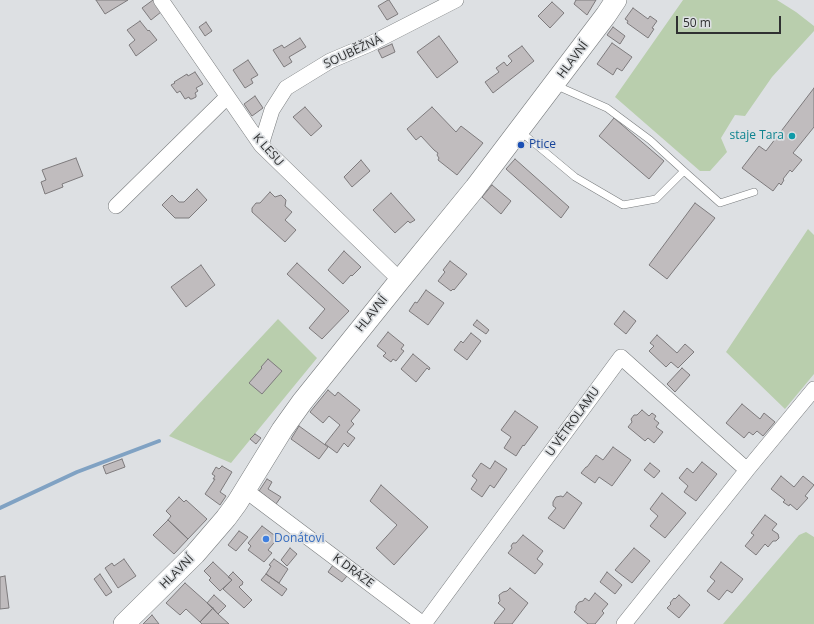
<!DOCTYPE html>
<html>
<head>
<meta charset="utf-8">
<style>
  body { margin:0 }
  #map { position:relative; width:814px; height:624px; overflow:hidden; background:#dde0e3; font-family:"Open Sans",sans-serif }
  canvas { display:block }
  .scale { position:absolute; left:676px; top:16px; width:105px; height:18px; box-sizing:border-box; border:2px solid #2f3031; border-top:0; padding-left:5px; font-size:12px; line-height:14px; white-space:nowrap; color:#2f3031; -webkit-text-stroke:3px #dde0e3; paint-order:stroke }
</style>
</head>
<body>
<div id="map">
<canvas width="814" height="624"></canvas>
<div class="scale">50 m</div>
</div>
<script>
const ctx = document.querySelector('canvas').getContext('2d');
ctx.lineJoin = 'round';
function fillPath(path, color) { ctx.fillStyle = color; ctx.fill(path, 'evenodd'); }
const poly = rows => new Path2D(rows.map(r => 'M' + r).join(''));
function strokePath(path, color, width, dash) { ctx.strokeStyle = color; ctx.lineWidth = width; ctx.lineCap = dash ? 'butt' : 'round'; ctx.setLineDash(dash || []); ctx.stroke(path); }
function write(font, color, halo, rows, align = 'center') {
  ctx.font = font + ' "Open Sans",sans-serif'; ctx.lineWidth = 3.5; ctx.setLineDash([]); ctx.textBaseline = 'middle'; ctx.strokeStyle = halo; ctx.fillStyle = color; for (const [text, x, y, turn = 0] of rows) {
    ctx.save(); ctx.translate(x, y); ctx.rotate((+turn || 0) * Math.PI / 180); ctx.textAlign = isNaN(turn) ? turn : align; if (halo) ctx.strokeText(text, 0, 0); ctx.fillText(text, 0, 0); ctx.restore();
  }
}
const green = poly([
  [683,0,777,0,796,12,814,26,814,31,772,77,745,116,735,115,721,138,727,152,710,171,700,171,615,97],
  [808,229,814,235,814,374,785,409,726,352],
  [278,319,317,358,231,463,169,436],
  [806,532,814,537,814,624,723,624,799,535]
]);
const stream = poly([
  [0,508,77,472,159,441]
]);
const building = poly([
  [96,0,128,0,105,14,96,0],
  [153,0,161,12,151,20,142,8,153,0],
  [388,0,389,0,398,14,387,20,378,6,388,0],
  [576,0,596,0,587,15,574,4,576,0],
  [552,2,564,13,550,28,538,16,552,2],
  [633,8,648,19,650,16,657,21,652,28,654,29,648,38,627,23,628,21,625,19,633,8],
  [140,21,148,31,149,30,157,40,136,56,129,45,135,40,127,30,140,21],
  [206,22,212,31,205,36,199,27,206,22],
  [613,27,625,36,620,44,607,35,613,27],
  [439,36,458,62,437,78,417,52,439,36],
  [300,38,306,47,289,57,292,62,284,67,273,50,282,45,284,48,300,38],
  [612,43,632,57,622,71,617,68,613,75,597,64,612,43],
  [392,44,395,52,382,58,378,50,392,44],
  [522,46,534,61,493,93,485,82,499,72,496,68,504,62,507,66,512,61,508,56,522,46],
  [248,60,258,75,251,79,253,83,245,88,233,70,248,60],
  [195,72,203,84,196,88,198,91,195,93,196,95,196,97,192,99,190,99,189,97,185,99,180,91,177,93,171,85,175,83,174,82,187,74,188,76,195,72],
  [814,88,814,127,793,153,802,160,792,172,790,170,783,179,784,180,781,185,779,183,773,191,742,168,759,146,766,151,814,88],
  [255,96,263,108,252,116,244,104,255,96],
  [305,107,322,126,311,136,293,117,305,107],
  [432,107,456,132,461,126,483,143,457,175,438,160,439,158,437,155,438,153,434,150,421,136,416,140,407,129,432,107],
  [614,118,664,161,649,179,599,136,614,118],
  [76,158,83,176,62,184,63,187,45,194,41,182,46,180,42,170,76,158],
  [515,159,569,207,561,218,506,169,515,159],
  [361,160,370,171,352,187,344,177,361,160],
  [492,185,511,201,501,214,482,197,492,185],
  [197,189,207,200,189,218,175,218,162,205,172,195,179,202,184,202,197,189],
  [270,192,275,197,281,195,286,200,285,206,292,212,285,220,296,230,285,242,252,212,252,208,256,203,260,203,270,192],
  [391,193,415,220,410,223,408,221,395,233,373,210,391,193],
  [695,203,715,218,667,279,649,265,695,203],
  [344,251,361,267,352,276,351,275,343,284,328,270,344,251],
  [450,261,467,274,454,290,453,289,451,291,438,281,445,272,443,270,450,261],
  [297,263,349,311,322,339,309,328,325,309,287,274,297,263],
  [201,265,215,285,186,307,171,287,201,265],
  [426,290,444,303,428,325,409,311,415,302,417,303,426,290],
  [624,311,636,321,626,334,614,324,624,311],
  [477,320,489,330,486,334,473,325,477,320],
  [388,332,404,345,401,349,404,351,396,361,393,359,391,362,383,356,386,353,377,346,388,332],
  [471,333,481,341,467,360,454,350,461,341,463,343,471,333],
  [657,335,677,353,685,344,694,352,678,368,671,362,666,367,649,351,654,346,650,343,657,335],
  [413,354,430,368,429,370,427,368,416,382,401,369,413,354],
  [268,359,282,371,262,394,249,383,262,368,261,367,268,359],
  [682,368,690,375,675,392,667,384,682,368],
  [328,390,335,396,338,392,360,410,351,421,354,424,347,432,355,438,348,447,344,443,337,453,325,444,340,425,329,416,323,423,310,412,328,390],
  [742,404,760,419,764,413,775,422,763,436,757,431,753,435,749,432,744,438,726,423,742,404],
  [642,410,649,416,652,413,656,416,654,419,659,423,656,427,663,432,654,443,648,438,645,441,628,427,632,422,631,419,634,415,637,415,642,410],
  [515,411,538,427,524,446,523,445,516,456,504,448,511,437,501,430,515,411],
  [299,426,328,447,319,459,291,439,299,426],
  [255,434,261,438,256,444,250,439,255,434],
  [613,447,631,460,612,486,599,477,595,483,581,473,586,467,587,467,596,455,603,460,613,447],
  [122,459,125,467,106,474,103,466,122,459],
  [495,461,507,469,494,488,490,485,482,497,471,489,477,480,472,476,481,463,490,469,495,461],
  [702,462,717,474,696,501,684,492,688,486,679,478,687,468,693,473,702,462],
  [650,463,660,471,654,478,644,470,650,463],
  [222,466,232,472,220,492,226,496,220,505,205,494,215,479,213,479,215,476,212,474,216,467,219,469,222,466],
  [781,476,794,487,803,476,814,485,805,496,808,498,797,510,790,504,789,506,783,502,785,500,771,489,781,476],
  [267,479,272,482,268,489,281,497,276,504,259,491,267,479],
  [381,485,428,527,394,565,376,548,397,525,370,501,381,485],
  [567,492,582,503,564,529,548,518,556,508,553,506,553,502,556,497,561,496,563,497,567,492],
  [662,493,686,513,665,538,650,526,658,516,650,509,662,493],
  [179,497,184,502,186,500,207,519,188,539,168,520,171,516,166,511,179,497],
  [765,515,777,524,772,530,778,534,779,538,776,541,773,541,768,547,765,544,756,555,745,546,754,535,751,533,765,515],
  [168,520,188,539,174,554,153,535,168,520],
  [262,526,278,538,268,550,272,553,264,562,248,550,251,546,248,543,262,526],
  [239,531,248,537,236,551,228,545,239,531],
  [523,535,543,551,537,559,543,564,535,574,508,553,512,548,511,546,513,543,516,543,523,535],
  [290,548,297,554,287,566,281,560,290,548],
  [634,548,650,561,632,583,615,570,634,548],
  [124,559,136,576,118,588,105,568,112,563,114,566,124,559],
  [274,559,288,569,279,583,266,574,271,566,269,565,274,559],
  [213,562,232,580,220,591,209,580,211,578,204,571,213,562],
  [721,562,743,579,732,593,727,590,719,600,707,591,715,581,710,577,721,562],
  [333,565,347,576,342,582,328,572,333,565],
  [233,572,243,582,242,585,241,585,239,587,252,600,244,608,223,589,232,580,228,577,233,572],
  [607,572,622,585,615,594,600,582,607,572],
  [100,574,112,592,106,596,94,579,100,574],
  [266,574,287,589,282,596,261,580,266,574],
  [5,576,9,608,0,609,0,577,5,576],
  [185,583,213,608,200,622,186,609,180,615,166,603,185,583],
  [510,588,528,603,512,624,495,624,494,623,505,609,498,603,500,601,499,595,503,592,507,591,510,588],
  [595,593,608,604,602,611,604,613,595,624,588,624,574,612,576,610,576,606,579,602,583,601,585,598,589,601,595,593],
  [214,595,226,606,218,614,207,603,214,595],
  [679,595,690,605,679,618,667,608,671,604,670,603,674,598,675,599,679,595],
  [213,608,218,614,229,624,202,624,200,622,213,608],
  [152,615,159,624,143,624,152,615]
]);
const lane = poly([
  [555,85,607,108,650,140,684,171,720,203,754,192],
  [521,132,575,177,623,205,656,199,684,171]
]);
const street = poly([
  [161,0,261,145,400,280],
  [261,145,272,110,286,88,330,61,370,44,456,0],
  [116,206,227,97],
  [747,470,814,389],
  [245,490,423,624],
  [424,624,621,357,747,470,624,624]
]);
const secondary = poly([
  [124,624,195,554,226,518,237,503,282,430,302,402,400,280,475,188,606,15,616,0]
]);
const markers = [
  [792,136,4,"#0f9aa8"],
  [521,145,4,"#1a4fb4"],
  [266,539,4,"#3f7fe0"]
];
const streetNames = [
  ["SOUBĚŽNÁ",353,52,-25],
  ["HLAVNÍ",573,60,-53],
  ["K LESU",268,150,48],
  ["HLAVNÍ",372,314,-51],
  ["U VĚTROLAMU",573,422,-54],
  ["K DRÁZE",353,571,37],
  ["HLAVNÍ",177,572,-45]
];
const cultureNames = [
  ["staje Tara",784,136]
];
const transitNames = [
  ["Ptice",529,145]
];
const shopNames = [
  ["Donátovi",274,539]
];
fillPath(green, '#b9cead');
strokePath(stream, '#80a2c3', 4);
fillPath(building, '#c0bcbe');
strokePath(building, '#7d7a7c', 1);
strokePath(lane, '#797c7e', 8);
strokePath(street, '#797c7e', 16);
strokePath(secondary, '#797c7e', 22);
strokePath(lane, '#fff', 7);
strokePath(street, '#fff', 15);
strokePath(secondary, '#fff', 21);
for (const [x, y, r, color] of markers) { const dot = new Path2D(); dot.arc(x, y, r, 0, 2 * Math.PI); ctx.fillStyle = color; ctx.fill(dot); strokePath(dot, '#dde0e3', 1.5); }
write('12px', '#2f3031', '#dde0e3', streetNames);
write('12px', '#0d838f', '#dde0e3', cultureNames, 'right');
write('12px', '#164399', '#dde0e3', transitNames, 'left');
write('12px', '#366cbe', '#dde0e3', shopNames, 'left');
</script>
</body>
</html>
